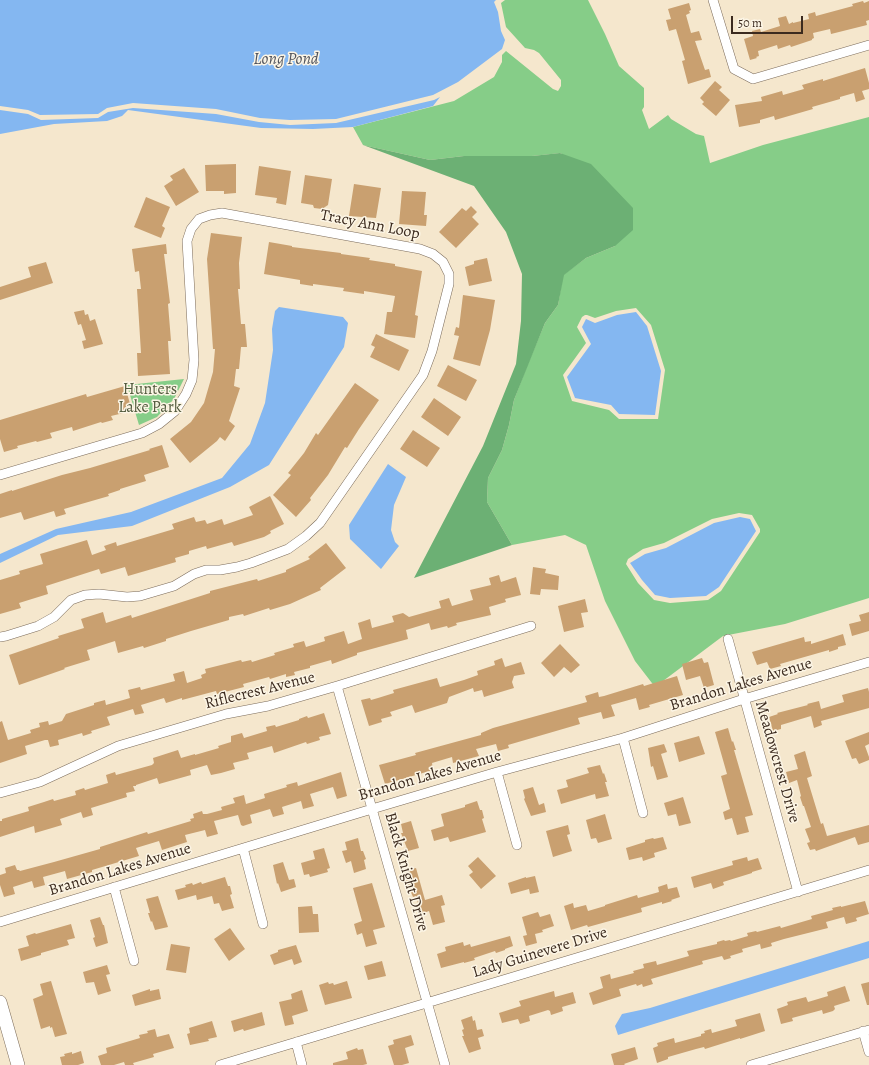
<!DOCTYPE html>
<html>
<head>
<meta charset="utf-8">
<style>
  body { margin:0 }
  #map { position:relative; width:869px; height:1065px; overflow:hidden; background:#f5e7cd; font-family:Alegreya,serif }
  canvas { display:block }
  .scale { position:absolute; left:731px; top:16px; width:72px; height:18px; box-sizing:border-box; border:2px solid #3b2a1e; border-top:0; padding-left:5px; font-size:12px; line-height:14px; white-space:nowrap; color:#3b2a1e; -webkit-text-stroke:3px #fcf5e5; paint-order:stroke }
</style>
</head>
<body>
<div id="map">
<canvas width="869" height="1065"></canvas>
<div class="scale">50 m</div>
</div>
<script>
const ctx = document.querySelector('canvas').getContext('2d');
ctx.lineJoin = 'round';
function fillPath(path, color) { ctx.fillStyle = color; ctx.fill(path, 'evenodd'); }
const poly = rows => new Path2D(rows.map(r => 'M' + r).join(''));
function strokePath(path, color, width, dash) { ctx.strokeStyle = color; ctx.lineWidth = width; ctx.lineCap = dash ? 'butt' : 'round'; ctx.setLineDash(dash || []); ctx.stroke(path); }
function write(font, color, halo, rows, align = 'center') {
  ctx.font = font + ' Alegreya,serif'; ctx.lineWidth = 3; ctx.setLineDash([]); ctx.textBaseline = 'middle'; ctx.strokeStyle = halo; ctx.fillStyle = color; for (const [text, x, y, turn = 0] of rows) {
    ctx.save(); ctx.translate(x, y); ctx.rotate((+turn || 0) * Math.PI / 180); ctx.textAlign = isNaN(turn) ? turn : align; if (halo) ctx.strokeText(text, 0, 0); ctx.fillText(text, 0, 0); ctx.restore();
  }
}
const green = poly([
  [505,0,588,0,605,34,619,66,644,88,644,107,642,110,649,129,668,115,671,119,696,134,704,136,710,163,763,145,869,117,869,598,785,624,723,636,655,687,635,661,605,601,586,545,565,535,512,545,487,502,488,478,502,450,509,425,514,400,527,366,545,323,558,305,563,275,586,258,615,246,561,153,532,156,464,156,430,160,363,145,353,127,454,101,494,77,502,62,502,55,506,51,553,89,558,91,561,86,561,80,539,53,534,50,525,48,506,27,501,3],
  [636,308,651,325,665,370,658,419,619,419,609,410,572,401,563,375,586,343,577,327,582,317,585,315,587,315,595,318,616,311],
  [739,513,752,515,760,529,760,532,721,591,708,600,670,603,654,600,638,583,626,564,628,559,643,549,664,543,712,519],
  [184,379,174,399,157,417,139,425,127,385]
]);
const forest = poly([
  [363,145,430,160,464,156,532,156,560,153,591,164,633,208,633,230,615,246,586,258,564,275,558,305,545,323,514,400,509,425,502,450,488,478,487,502,512,545,414,578,483,446,516,364,521,321,522,274,506,232,474,186]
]);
const water = poly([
  [0,0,496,0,494,2,498,12,501,31,505,40,502,49,458,82,433,95,336,119,290,120,260,118,216,109,133,103,107,108,98,114,40,115,28,110,0,106],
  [440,97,433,106,353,127,313,129,261,128,128,110,122,116,107,121,54,124,0,134,0,110,28,114,41,120,98,118,108,112,133,108,216,114,259,122,290,125,336,123,434,100],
  [279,307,343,317,348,323,344,347,269,465,230,487,132,526,58,535,0,563,0,554,56,529,131,512,222,478,250,444,265,403,273,350,272,329,275,311],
  [636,312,647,326,661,371,655,415,619,414,611,405,575,398,567,377,591,344,582,327,586,319,595,323,617,315],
  [388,464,406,477,394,505,391,530,395,542,399,546,381,569,350,539,349,525],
  [740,517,750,519,756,531,719,587,706,596,670,598,655,595,642,580,630,563,645,554,666,548,714,523],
  [869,941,869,958,618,1035,615,1026,622,1014,650,1008]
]);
const building = poly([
  [863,1,864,3,869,1,869,20,866,21,867,25,831,34,830,29,813,33,814,38,812,39,812,40,791,47,790,45,778,49,777,45,758,51,759,56,756,57,757,58,750,60,744,39,753,36,752,31,760,29,761,32,780,26,778,18,786,16,789,24,793,22,793,23,809,19,808,14,815,12,816,16,853,6,852,4],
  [689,3,691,10,689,11,690,13,686,15,691,33,699,31,702,40,695,41,705,70,709,69,711,77,688,84,682,61,685,60,676,29,669,31,666,20,671,19,668,9],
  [865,68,869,83,869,89,862,91,865,99,856,102,854,93,840,97,840,99,812,107,813,109,775,120,774,116,760,120,760,123,739,127,735,105,762,101,761,97,782,91,783,95,804,89,802,85,823,79,823,81],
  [715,81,722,87,719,90,730,100,716,116,702,104,704,102,700,98],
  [236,164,236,193,224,194,224,191,206,191,205,165],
  [259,166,291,171,286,205,276,203,277,198,255,195],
  [184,168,199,192,176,206,164,186,173,180,170,176],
  [305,175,332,179,328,205,322,209,314,208,313,205,301,203],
  [354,184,381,188,376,218,349,216],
  [402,191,426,192,424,215,427,215,426,226,399,224],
  [146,197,170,207,162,226,165,228,161,238,134,227],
  [471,206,477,212,472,217,479,224,456,248,439,232,462,208,466,211],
  [211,233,242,237,239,263,240,289,238,289,241,324,245,324,247,347,241,347,239,369,236,369,234,386,240,388,229,421,235,426,225,441,220,437,217,441,190,463,170,439,191,422,204,403,213,372,215,349,213,349,207,259],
  [269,242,292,246,292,247,341,253,341,254,370,258,369,260,395,264,395,266,422,271,415,315,418,316,415,338,384,334,387,312,392,312,395,296,364,291,364,294,343,291,344,288,313,284,313,286,300,284,300,280,264,274],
  [166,244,167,254,164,254,170,303,168,304,171,341,168,341,170,374,138,376,137,353,141,353,137,289,141,289,139,271,135,272,132,249],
  [487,258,492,281,469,286,465,267,474,264,474,261],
  [46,262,53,283,0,300,0,287,31,277,28,267],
  [463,295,495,300,490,330,480,366,453,359,459,336,454,335,456,327,459,328],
  [84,310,85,315,88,314,90,321,95,319,103,344,84,349,82,341,86,340,81,324,78,325,74,312],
  [376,334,409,350,399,371,370,357,375,347,371,345],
  [448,365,477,380,466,401,437,386],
  [355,383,379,400,359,429,347,448,345,447,328,475,310,498,311,500,296,517,273,495,291,475,288,473,304,453,316,433,318,435],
  [125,386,132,411,111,416,113,420,102,423,101,422,73,431,72,427,50,433,52,438,37,442,36,441,17,446,18,448,4,452,0,439,0,420,86,394,87,397],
  [434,398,461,417,448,436,421,417],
  [413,430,440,448,427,467,400,449],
  [162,445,169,467,144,475,146,481,120,489,120,490,108,494,109,496,64,509,66,514,56,517,54,511,24,520,21,512,0,518,0,494,12,490,12,491,62,475,90,468,150,450,149,449],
  [270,496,284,524,270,531,271,533,264,537,234,546,232,542,207,549,206,546,189,551,189,554,175,558,176,562,128,576,125,567,101,574,99,569,46,586,48,594,19,603,21,608,0,614,0,580,20,574,19,571,43,564,40,554,87,540,92,555,106,550,104,546,116,542,117,546,174,529,172,524,194,517,196,522,205,520,207,524,222,519,224,525,253,515,249,507],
  [326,543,346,568,320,588,321,590,290,604,270,610,269,608,244,616,243,614,229,617,229,620,191,631,166,639,166,641,144,648,143,646,118,653,115,641,87,650,90,660,64,668,65,669,19,685,9,655,59,638,58,636,84,628,81,619,103,612,106,623,131,615,132,618,210,593,210,591,257,579,258,581,286,572,286,570,310,559,308,557],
  [533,567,546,569,545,573,559,576,558,590,541,589,540,595,530,594],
  [499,575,501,582,516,577,521,595,505,599,506,602,489,607,491,615,456,623,457,625,448,628,447,626,431,630,429,623,406,630,408,639,357,653,357,655,332,664,331,660,310,666,310,668,294,672,295,675,286,677,286,674,270,679,269,677,243,684,244,687,217,694,216,691,182,700,182,698,166,703,164,698,141,705,144,713,135,715,133,709,107,717,110,725,91,731,92,733,83,736,82,733,58,740,59,745,50,747,48,740,45,740,25,746,27,754,0,763,0,722,2,721,8,740,31,733,30,730,40,727,39,723,48,721,49,725,62,721,66,714,94,705,94,703,105,700,106,705,130,698,128,690,140,687,141,690,175,681,173,674,184,671,187,683,202,678,201,675,206,673,205,669,241,660,242,662,251,660,252,662,275,655,274,653,294,647,293,644,304,641,306,647,325,641,324,637,344,631,348,644,362,639,358,623,370,619,372,628,394,622,392,616,403,613,409,617,441,608,439,601,449,598,452,606,473,600,470,590,491,585,489,578],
  [585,599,588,612,581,613,584,627,564,632,558,606],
  [869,612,869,631,852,636,849,624,861,621,859,615],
  [843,634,846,645,838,647,838,649,829,652,829,650,780,664,781,666,770,669,767,662,757,665,752,652,804,637,805,642,811,641,811,644],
  [560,644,580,665,571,673,564,667,554,677,541,663],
  [502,658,505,667,521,662,525,674,514,676,512,682,514,688,484,697,482,690,474,692,473,688,449,697,447,703,415,713,412,705,390,712,392,716,381,719,382,722,369,726,361,700,370,698,371,700,378,698,394,693,393,690,437,678,440,687,464,680,478,675,477,671,495,665,494,661],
  [702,658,704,663,708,662,714,685,704,688,700,676,686,680,682,664],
  [677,676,683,695,649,705,650,707,639,710,636,698,611,705,615,716,603,719,601,712,578,718,580,724,508,745,509,748,498,751,496,744,476,749,479,756,453,763,452,757,432,763,433,770,385,784,379,765,416,755,415,753,481,735,481,733,493,728,587,702,585,696,598,692,599,697,604,696,643,684,644,686],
  [868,688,869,692,869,708,821,721,822,725,814,728,811,716,781,725,781,729,773,731,769,717,778,714,777,713,808,705,807,704,819,701,821,709,844,702,842,695],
  [324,713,331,734,319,737,320,740,307,744,306,742,274,753,272,746,247,753,249,759,233,763,235,769,221,773,211,775,207,765,190,770,191,775,159,784,157,778,136,785,136,786,133,786,135,791,126,793,127,797,91,808,93,815,83,818,81,812,60,819,62,825,52,828,35,833,34,826,0,837,0,821,2,821,2,819,29,811,28,807,44,802,53,799,54,801,76,795,75,791,84,788,85,790,108,783,106,775,115,772,116,775,152,765,154,763,153,758,178,750,181,758,195,754,195,755,219,748,218,746,231,742,231,736,242,733,244,738,267,731,266,727,275,725,276,727,299,720,299,719,307,716,308,718],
  [728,728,732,742,733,741,736,750,734,750,753,815,745,817,749,832,737,835,732,818,725,820,723,812,730,809,721,776,727,774,715,732],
  [869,732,869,744,865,746,869,757,869,760,859,764,856,758,852,759,845,741],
  [699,736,705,754,679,762,674,743],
  [664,744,667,752,661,754,668,777,657,780,653,766,651,767,648,748],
  [805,751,812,776,807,778,821,824,823,823,827,836,869,825,869,842,858,845,855,837,816,851,815,849,810,850,807,843,810,842,805,829,811,827,804,806,803,806,800,797,801,796,797,780,789,783,786,772,798,769,794,755],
  [600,765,603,774,604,773,607,782,605,782,609,796,596,799,595,794,561,804,557,790,568,787,566,780,589,773,587,768],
  [341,772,347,796,337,799,333,787,310,794,314,806,303,809,301,801,282,807,284,814,273,817,270,809,250,815,252,823,243,826,241,825,238,815,214,821,218,834,207,837,205,830,185,835,187,842,162,850,159,841,136,848,139,856,92,870,92,872,67,879,65,871,43,877,45,885,34,888,32,881,13,887,15,894,4,897,0,885,0,875,6,873,5,868,15,865,17,870,19,870,20,871,54,862,100,849,100,847,122,840,147,832,148,834,191,821,190,819,194,818,193,814,202,811,203,814,207,814,222,810,221,807,235,803,233,798,244,795,246,804,265,798,264,794,287,787,286,785,297,782,298,786],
  [533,787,539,805,544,803,546,812,531,816,524,799,525,798,523,790],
  [683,797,691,823,679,826,676,814,668,816,664,803],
  [477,801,480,810,482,810,484,818,482,819,486,832,450,842,448,837,434,841,431,830,444,826,441,814,465,807,465,805],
  [605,814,612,839,598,843,596,838,591,839,586,820],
  [411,821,419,848,408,851,401,833,403,833,401,824],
  [568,825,570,834,567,835,572,851,553,857,546,831],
  [663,837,667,849,654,853,655,857,643,861,642,857,629,860,626,848,645,842,645,840,653,838,654,839],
  [358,838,361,851,363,851,366,859,364,860,366,869,354,873,351,861,346,863,342,851,347,850,345,842],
  [324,848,330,868,327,869,328,872,310,877,309,874,304,875,301,863,315,859,313,851],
  [478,857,496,876,481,889,469,875,473,872,468,866],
  [747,857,748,861,758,858,762,869,752,872,752,873,723,882,724,885,713,889,711,883,694,888,691,877,733,865,732,861],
  [283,862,289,880,294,879,296,887,281,892,278,883,277,884,273,865],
  [416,868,425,900,442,895,445,905,441,906,445,922,433,925,429,911,421,914,416,896,413,897,406,880,408,880,405,871],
  [535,876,539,892,530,894,529,889,511,894,508,883,526,877,526,878],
  [225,877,228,886,230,886,232,894,230,895,234,908,222,911,219,903,214,904,212,896,197,900,196,895,178,900,175,890,186,887,185,885,192,883,193,885,201,882,202,884],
  [372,883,385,927,373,930,377,944,366,947,362,933,357,935,354,924,362,921,353,888],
  [667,884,668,889,677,887,680,897,671,900,672,901,662,904,662,902,641,908,642,912,588,927,587,925,571,930,564,906,573,903,574,908,586,905,588,911,605,906,605,905,637,895,638,898,659,892,658,887],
  [158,896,168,927,155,930,152,921,151,922,148,913,150,913,146,899],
  [865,901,869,914,856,918,857,921,846,924,844,917,826,922,828,928,784,939,771,943,772,946,761,949,760,944,742,949,743,952,730,956,731,958,724,960,722,956,702,961,703,964,651,979,653,984,643,987,642,984,637,986,636,984,619,989,621,996,593,1005,589,993,603,988,600,977,610,974,611,979,634,973,633,971,644,968,643,964,656,961,657,965,689,956,687,951,717,944,717,942,724,940,725,941,730,940,731,941,748,936,747,933,756,931,757,932,780,926,781,928,812,919,811,916,833,910,832,908,841,906,841,907],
  [312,906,313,914,318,914,319,932,299,933,298,907],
  [538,912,540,917,550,914,554,926,542,930,543,932,535,934,537,943,526,946,523,936,527,935,522,917],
  [100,917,103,925,104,925,108,943,96,947,93,938,95,937,90,920],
  [71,924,75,938,67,940,69,945,41,953,41,955,21,961,18,949,29,946,26,936,35,933,36,934],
  [230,928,245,949,229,961,214,939],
  [510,936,513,946,505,949,505,950,496,953,495,951,474,958,475,960,464,963,464,962,441,968,437,954,446,951,445,947,463,942,464,946,470,944,471,947],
  [171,944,190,947,186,973,166,970],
  [296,945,302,962,294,965,292,959,274,965,270,955,278,952,278,950],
  [382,961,386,976,368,980,364,966],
  [107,965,110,974,106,975,111,991,98,995,94,982,86,983,83,972],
  [51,981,67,1034,55,1037,52,1027,50,1028,50,1026,41,1029,33,999,43,995,40,984],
  [347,981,352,998,325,1005,319,985,328,982,329,984,333,983,334,985],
  [869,982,869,1005,867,1005,861,984],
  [845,986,850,1001,834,1006,835,1009,833,1011,823,1014,822,1010,792,1018,793,1021,781,1024,777,1009,788,1005,787,1002,806,997,808,1002,828,996,827,992],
  [150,989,150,991,159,989,161,999,135,1006,132,995],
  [302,990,308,1011,292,1016,294,1024,285,1026,279,1002,292,999,291,994],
  [554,991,555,997,573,992,576,1003,562,1007,563,1011,551,1015,550,1011,548,1010,529,1016,530,1021,520,1024,518,1019,502,1023,499,1013,521,1006,519,1001],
  [262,1012,265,1025,244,1031,243,1029,234,1032,231,1021],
  [760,1013,765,1031,740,1039,740,1038,705,1049,704,1047,696,1049,668,1057,668,1059,657,1063,653,1048,658,1046,657,1043,674,1038,675,1043,701,1036,701,1034,705,1033,704,1031,711,1029,712,1033,737,1026,735,1020],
  [472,1016,473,1021,475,1020,477,1030,482,1029,484,1036,478,1038,481,1049,469,1053,462,1036,464,1036,462,1030,464,1029,461,1020],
  [212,1021,217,1037,208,1039,209,1041,190,1045,187,1034,190,1033,189,1028],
  [155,1029,157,1037,169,1034,174,1048,153,1054,154,1057,133,1063,134,1065,125,1065,124,1062,114,1065,101,1065,98,1056,107,1053,106,1048,140,1038,139,1035,148,1033,147,1031],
  [411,1035,414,1045,405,1048,409,1063,402,1065,394,1065,388,1046,394,1044,393,1040],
  [635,1047,638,1059,624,1064,625,1065,614,1065,611,1054],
  [357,1048,358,1050,363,1049,367,1064,363,1065,333,1065,333,1063,348,1059,346,1052],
  [81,1051,84,1063,78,1065,62,1065,60,1057,65,1056,64,1054,72,1052,72,1054]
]);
const street = poly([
  [713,0,734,69,753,79,869,45],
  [0,475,142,433,159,424,175,411,186,394,192,380,194,360,187,241,191,229,199,219,210,215,222,213,420,249,433,254,443,262,449,274,449,284,432,351,423,375,336,500,320,523,306,536,288,549,251,563,237,567,220,570,206,570,194,574,174,586,140,596,127,597,99,594,85,595,71,600,54,617,38,626,6,636,0,637],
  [728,639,798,892],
  [337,686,445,1065],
  [623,738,643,813],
  [497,772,517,845],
  [0,793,40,782,118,746,226,714,268,706,337,686,531,626],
  [243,848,263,924],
  [114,887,134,961],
  [0,922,372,809,497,772,623,738,744,699,869,662],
  [863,1031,869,1052],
  [296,1042,302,1065],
  [220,1065,869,870],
  [751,1065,869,1030]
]);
const secondary = poly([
  [0,1002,18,1065]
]);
const streetNames = [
  ["Tracy Ann Loop",370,225,11],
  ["Brandon Lakes Avenue",741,685,-17],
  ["Riflecrest Avenue",260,691,-14],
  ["Meadowcrest Drive",777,762,74],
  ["Brandon Lakes Avenue",430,776,-16],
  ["Brandon Lakes Avenue",120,870,-17],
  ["Black Knight Drive",406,872,74],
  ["Lady Guinevere Drive",540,953,-17]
];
const parkNames = [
  ["Hunters",150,390],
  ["Lake Park",150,408]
];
const waterNames = [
  ["Long Pond",286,60]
];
fillPath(green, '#86cd88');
fillPath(forest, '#6cb074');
fillPath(water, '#84b7f1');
fillPath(building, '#c9a070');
strokePath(street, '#7c6c5b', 10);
strokePath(secondary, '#7c6c5b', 14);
strokePath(street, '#fff', 9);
strokePath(secondary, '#fff', 13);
write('16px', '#3b2a1e', '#fcf5e5', streetNames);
write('16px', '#525b3e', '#fcf5e5', parkNames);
write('italic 17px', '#51545d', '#fcf5e5', waterNames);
</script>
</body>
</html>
